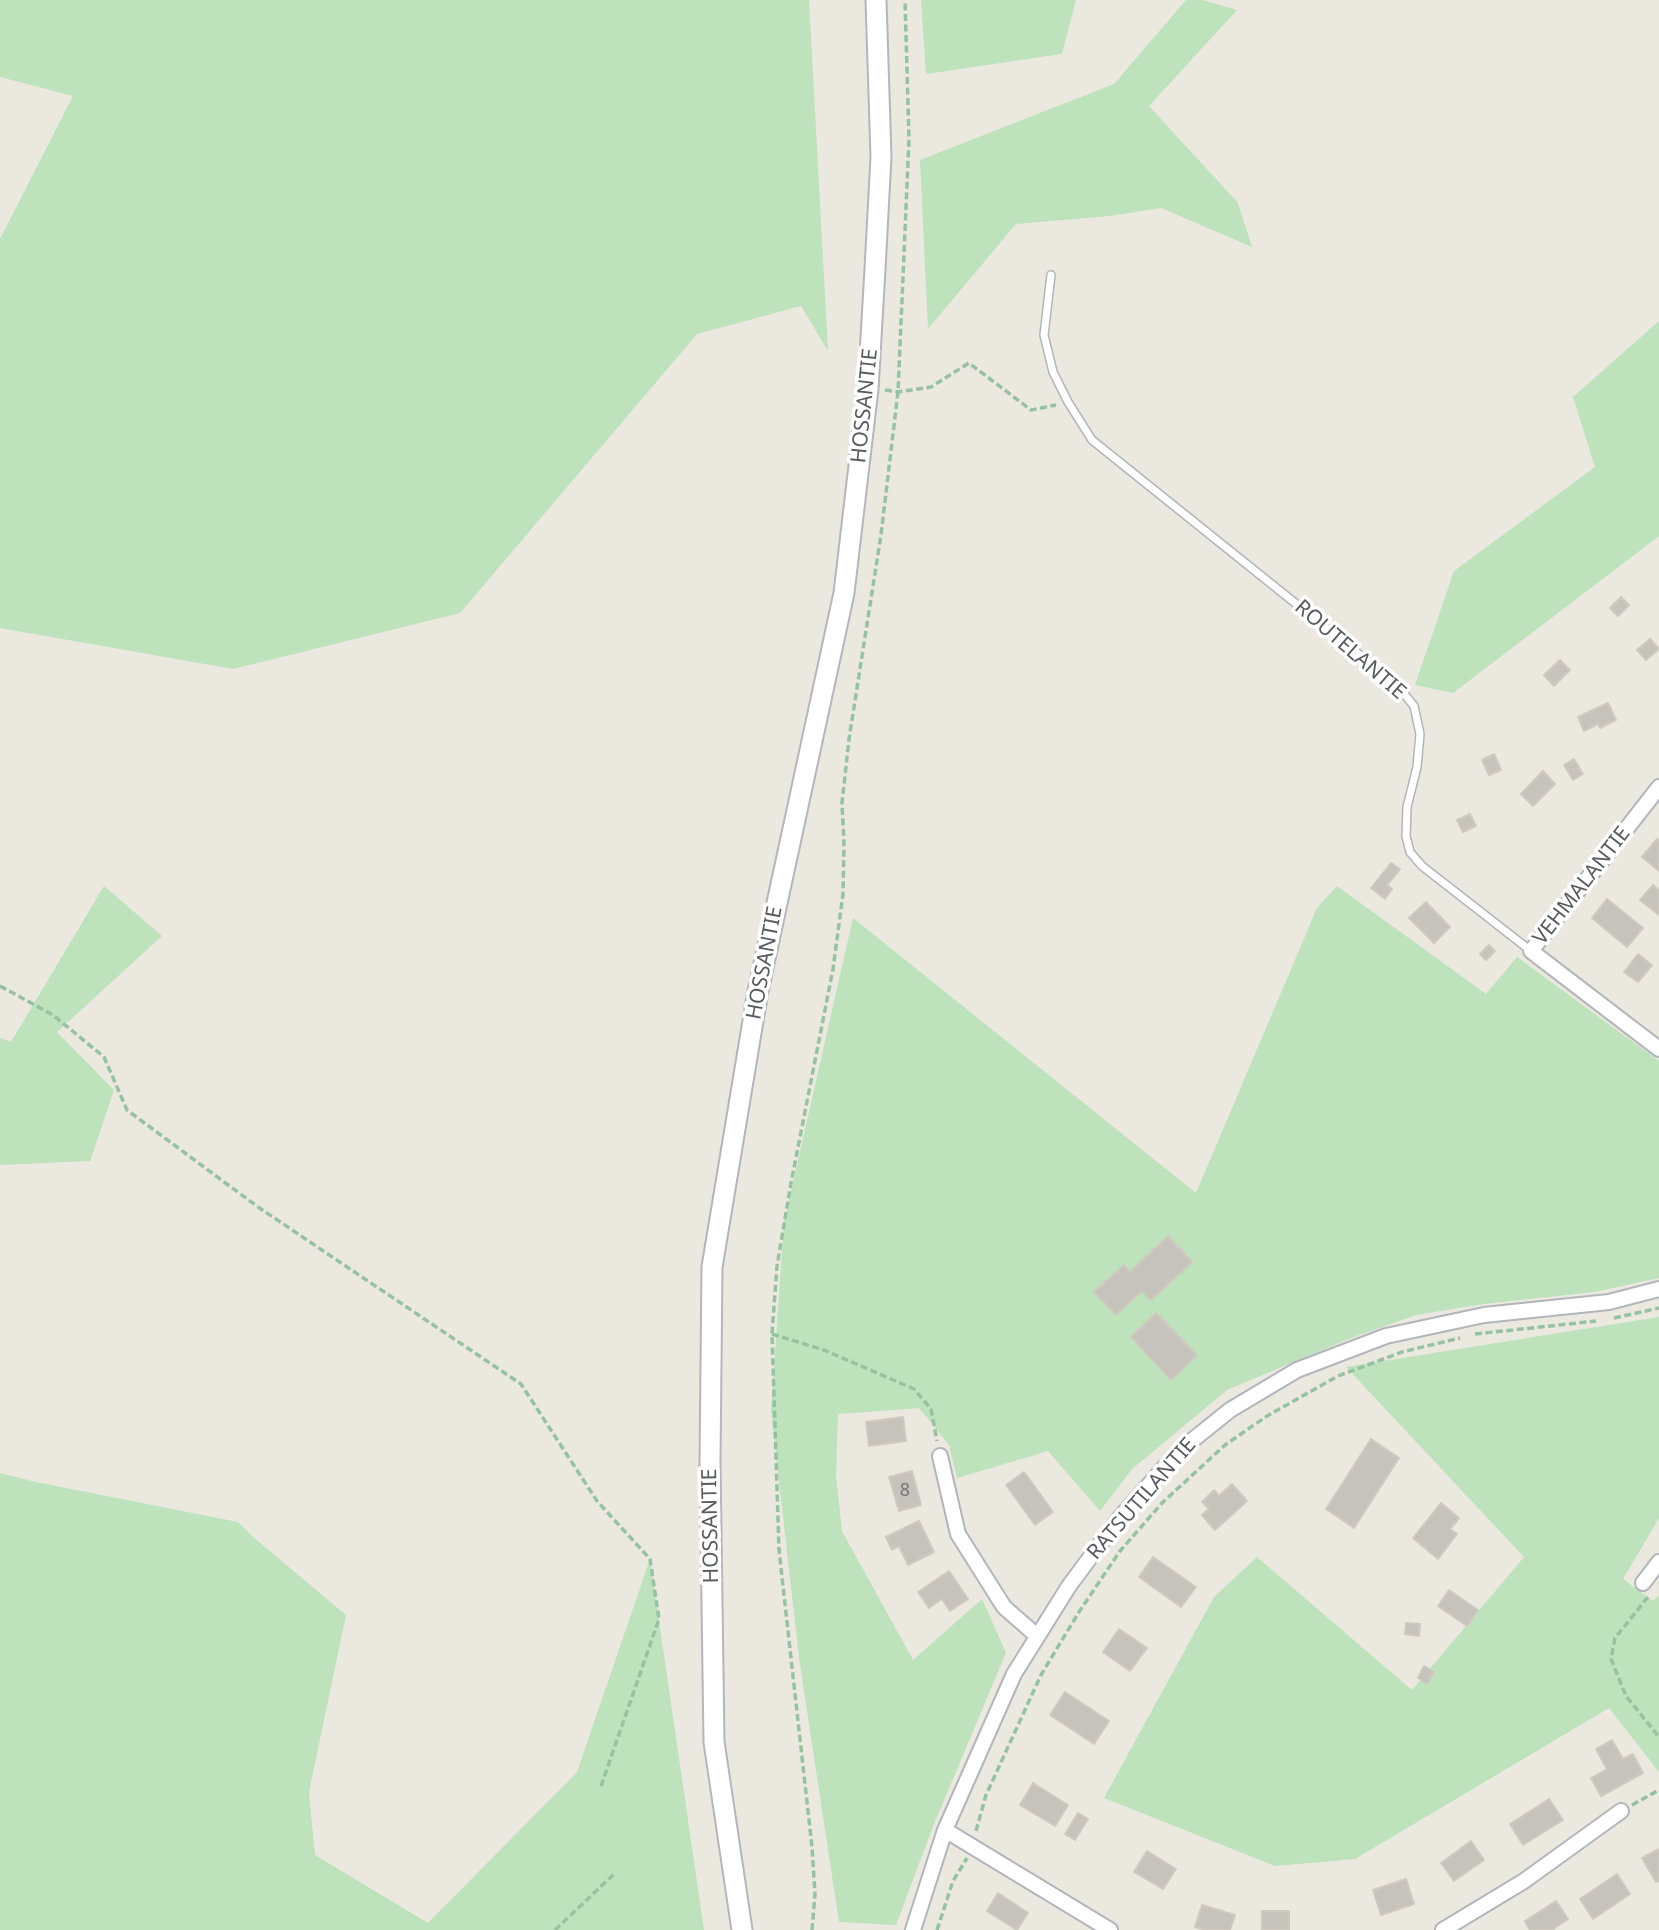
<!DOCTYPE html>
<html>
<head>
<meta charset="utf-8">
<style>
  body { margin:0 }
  canvas { display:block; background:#ebe8df }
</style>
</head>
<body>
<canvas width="1659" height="1930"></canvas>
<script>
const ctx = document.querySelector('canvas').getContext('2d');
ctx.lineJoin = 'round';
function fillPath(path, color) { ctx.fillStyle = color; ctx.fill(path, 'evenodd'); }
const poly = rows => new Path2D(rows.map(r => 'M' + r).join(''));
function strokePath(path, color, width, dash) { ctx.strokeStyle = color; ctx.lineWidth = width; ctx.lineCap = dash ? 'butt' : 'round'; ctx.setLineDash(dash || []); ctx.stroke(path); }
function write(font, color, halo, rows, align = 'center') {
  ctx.font = font + ' "Noto Sans",sans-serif'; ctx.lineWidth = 7; ctx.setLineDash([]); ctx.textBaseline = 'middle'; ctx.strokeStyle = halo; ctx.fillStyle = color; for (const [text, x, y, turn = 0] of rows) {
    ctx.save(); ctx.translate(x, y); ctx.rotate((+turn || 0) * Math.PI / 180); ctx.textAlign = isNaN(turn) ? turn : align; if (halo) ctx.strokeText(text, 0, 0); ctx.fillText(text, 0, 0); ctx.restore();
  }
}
const green = poly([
  [0,0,809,0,828,351,801,306,697,334,460,613,233,669,0,628,0,239,73,96,0,77],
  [921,0,1076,0,1062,54,926,74],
  [1186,0,1203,0,1237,10,1149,106,1238,203,1252,247,1161,208,1110,216,1016,224,928,329,920,160,1114,84],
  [1659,321,1659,536,1453,693,1415,685,1454,571,1595,467,1573,397],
  [104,886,162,936,57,1032,114,1090,90,1161,0,1165,0,1038,11,1042],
  [1337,886,1486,994,1517,957,1659,1061,1659,1278,1594,1292,1484,1304,1416,1315,1351,1338,1227,1390,1132,1469,1100,1511,1048,1451,957,1478,949,1445,919,1408,838,1414,836,1476,842,1531,913,1660,982,1599,1006,1653,934,1824,896,1925,839,1922,799,1658,771,1410,784,1222,853,918,1196,1193,1317,908],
  [1659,1317,1659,1518,1623,1579,1653,1601,1659,1595,1659,1772,1609,1708,1355,1859,1275,1866,1104,1798,1214,1597,1257,1557,1412,1690,1524,1557,1346,1367],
  [0,1473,36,1482,238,1522,253,1537,346,1615,309,1792,315,1855,428,1923,577,1772,650,1559,704,1930,0,1930]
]);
const building = poly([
  [1621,597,1629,605,1618,616,1610,608,1621,597],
  [1650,639,1659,649,1646,660,1637,650,1650,639],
  [1560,660,1570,670,1554,686,1544,675,1560,660],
  [1608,703,1616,720,1600,728,1598,724,1584,731,1578,717,1608,703],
  [1494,754,1501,770,1489,775,1482,760,1494,754],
  [1574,759,1583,774,1573,780,1564,765,1574,759],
  [1543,771,1555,784,1533,806,1521,794,1543,771],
  [1470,814,1476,826,1463,832,1457,820,1470,814],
  [1657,839,1659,841,1659,871,1642,857,1657,839],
  [1391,863,1400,869,1387,885,1392,889,1385,899,1371,888,1391,863],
  [1653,885,1659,890,1659,915,1640,900,1653,885],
  [1607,899,1643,928,1627,947,1592,918,1607,899],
  [1426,902,1450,927,1434,943,1409,918,1426,902],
  [1489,945,1495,951,1486,960,1480,954,1489,945],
  [1638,954,1652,965,1638,982,1624,972,1638,954],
  [1168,1236,1192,1262,1151,1300,1142,1291,1116,1315,1094,1292,1124,1265,1130,1272,1168,1236],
  [1156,1313,1197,1355,1171,1380,1131,1337,1156,1313],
  [903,1417,906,1441,869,1446,866,1422,903,1417],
  [1371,1439,1399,1458,1354,1528,1326,1509,1371,1439],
  [912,1471,921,1505,899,1511,889,1477,912,1471],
  [1024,1472,1053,1512,1035,1525,1006,1485,1024,1472],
  [1232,1484,1247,1501,1215,1530,1202,1515,1209,1509,1202,1502,1214,1490,1219,1496,1232,1484],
  [1441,1503,1459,1518,1450,1529,1457,1534,1438,1559,1413,1538,1441,1503],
  [919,1521,934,1552,908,1565,899,1546,892,1550,886,1537,919,1521],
  [1153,1557,1196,1587,1181,1607,1139,1577,1153,1557],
  [949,1571,968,1599,950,1611,942,1599,929,1608,918,1592,949,1571],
  [1449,1590,1478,1610,1467,1626,1438,1606,1449,1590],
  [1406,1623,1420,1624,1419,1636,1405,1634,1406,1623],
  [1119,1629,1147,1648,1130,1671,1103,1652,1119,1629],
  [1424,1666,1434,1672,1427,1684,1418,1678,1424,1666],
  [1065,1692,1109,1721,1094,1744,1050,1715,1065,1692],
  [1612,1740,1623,1759,1633,1754,1643,1773,1601,1796,1591,1778,1607,1769,1596,1749,1612,1740],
  [1033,1783,1068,1805,1055,1826,1020,1805,1033,1783],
  [1549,1799,1563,1820,1523,1845,1510,1824,1549,1799],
  [1078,1813,1088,1819,1075,1840,1065,1834,1078,1813],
  [1471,1841,1484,1860,1454,1881,1441,1863,1471,1841],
  [1659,1849,1659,1881,1656,1882,1642,1858,1659,1849],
  [1147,1851,1176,1869,1163,1889,1134,1872,1147,1851],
  [1617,1874,1630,1894,1593,1919,1580,1899,1617,1874],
  [1406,1879,1414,1904,1381,1915,1373,1890,1406,1879],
  [998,1893,1028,1913,1017,1930,987,1911,998,1893],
  [1556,1901,1568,1919,1552,1930,1530,1930,1525,1921,1556,1901],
  [1202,1905,1235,1915,1230,1930,1205,1930,1195,1927,1202,1905],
  [1262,1911,1289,1911,1289,1930,1262,1930,1262,1911]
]);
const path = poly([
  [885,390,898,392,931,387,969,363,1031,410,1056,405],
  [0,986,53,1015,104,1057,127,1110,258,1207,521,1384,597,1501,650,1559,659,1619,600,1789],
  [1614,1318,1659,1308],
  [772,1334,824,1350,914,1389,931,1409,937,1441],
  [1475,1334,1596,1321],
  [1648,1597,1615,1638,1611,1659,1626,1696,1659,1737],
  [1632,1805,1659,1790],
  [976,1831,986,1795,1041,1675,1079,1612,1120,1551,1162,1503,1225,1445,1267,1416,1338,1376,1402,1352,1460,1338],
  [555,1930,614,1874],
  [812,1930,815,1894,812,1847,779,1550,772,1334,777,1266,791,1183,833,969,843,894,844,844,842,803,849,739,881,535,898,392,909,139,905,0],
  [937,1930,953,1881,967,1858]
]);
const service = poly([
  [1051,275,1044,335,1053,372,1068,402,1092,440,1396,684,1414,706,1420,734,1417,767,1407,807,1406,836,1410,852,1422,866,1531,951]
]);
const minor = poly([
  [1659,787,1531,951,1659,1049],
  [940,1456,958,1534,1004,1607,1037,1636],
  [1643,1583,1659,1562],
  [945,1830,1110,1930],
  [913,1930,945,1830,1014,1674,1069,1586,1118,1520,1179,1451,1230,1410,1297,1370,1386,1336,1484,1315,1609,1302,1659,1289],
  [1443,1930,1524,1881,1621,1811]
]);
const secondary = poly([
  [742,1930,714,1742,710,1462,712,1267,758,991,844,593,868,389,875,269,881,157,876,0]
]);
const numberNames = [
  ["8",905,1491]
];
const streetNames = [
  ["HOSSANTIE",865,406,-84],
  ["ROUTELANTIE",1350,650,41],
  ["VEHMALANTIE",1582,886,-52],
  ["HOSSANTIE",765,963,-79],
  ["RATSUTILANTIE",1142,1499,-49],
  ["HOSSANTIE",711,1526,-91]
];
fillPath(green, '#bde2bc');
fillPath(building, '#c6c3bd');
strokePath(building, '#cfcabe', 2);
strokePath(service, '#b2b6ba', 10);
strokePath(minor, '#b2b6ba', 18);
strokePath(secondary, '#b3b7bc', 23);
strokePath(path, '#96c2a2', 3.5, [7, 3.5]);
strokePath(service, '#fff', 7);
strokePath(minor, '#fff', 14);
strokePath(secondary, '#fff', 19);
write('18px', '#747677', null, numberNames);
write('21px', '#585c60', '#fff', streetNames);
</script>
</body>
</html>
